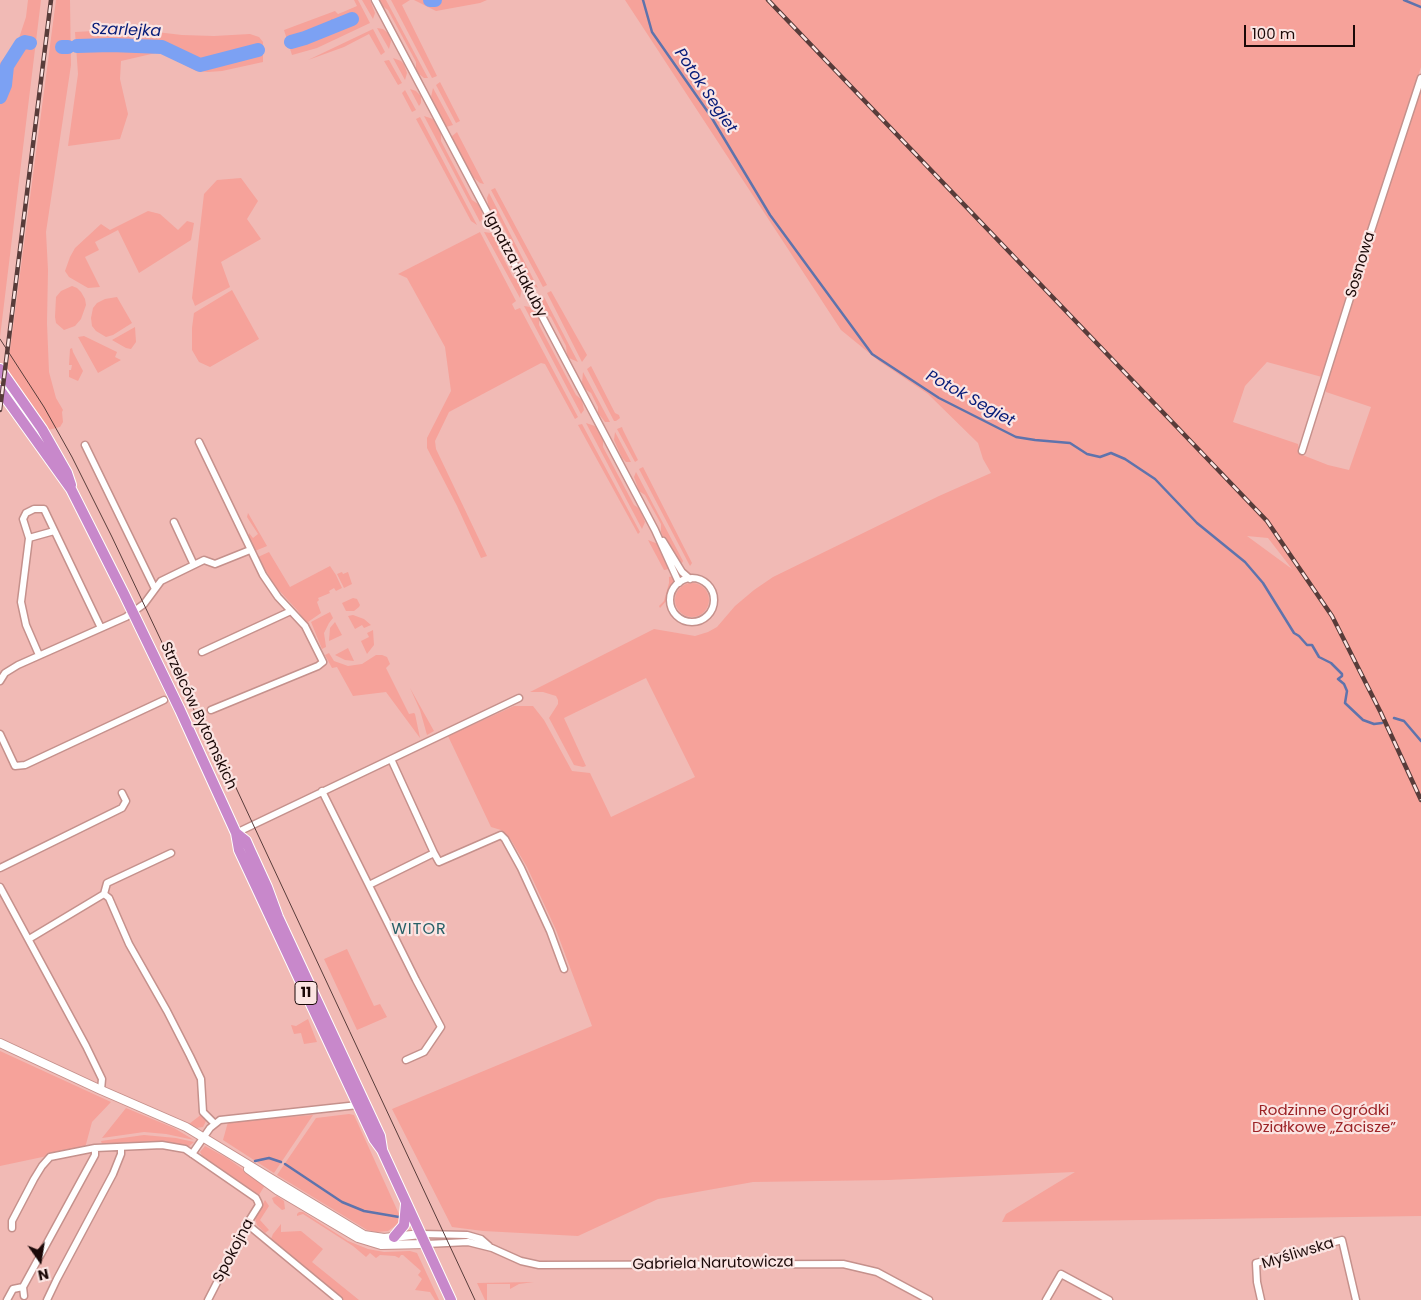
<!DOCTYPE html>
<html>
<head>
<meta charset="utf-8">
<style>
  body { margin:0 }
  #map { position:relative; width:1421px; height:1300px; overflow:hidden; background:#f1bab5; font-family:Poppins,sans-serif }
  canvas { display:block }
  .north { position:absolute; left:15px; top:1235px; width:50px; height:50px; -webkit-text-stroke:4px #fbe4e2; paint-order:stroke; rotate:167deg; font-size:14px; font-weight:700; line-height:20px; text-align:center; color:#1b0908 }
  .north::after { content:''; display:block; margin:auto; width:18px; height:22px; background:#1b0908; clip-path:polygon(50% 0,100% 100%,50% 72%,0 100%) }
  .scale { position:absolute; left:1244px; top:25px; width:111px; height:22px; box-sizing:border-box; border:2px solid #1b0908; border-top:0; padding-left:6px; font-size:15px; line-height:18px; white-space:nowrap; color:#1b0908; -webkit-text-stroke:4px #fbe4e2; paint-order:stroke }
</style>
</head>
<body>
<div id="map">
<canvas width="1421" height="1300"></canvas>
<div class="north">N</div>
<div class="scale">100 m</div>
</div>
<script>
const ctx = document.querySelector('canvas').getContext('2d');
ctx.lineJoin = 'round';
function fillPath(path, color) { ctx.fillStyle = color; ctx.fill(path, 'evenodd'); }
const poly = rows => new Path2D(rows.map(r => 'M' + r).join(''));
function strokePath(path, color, width, dash) { ctx.strokeStyle = color; ctx.lineWidth = width; ctx.lineCap = dash ? 'butt' : 'round'; ctx.setLineDash(dash || []); ctx.stroke(path); }
function write(font, color, halo, rows, align = 'center') {
  ctx.font = font + ' Poppins,sans-serif'; ctx.lineWidth = 4.5; ctx.setLineDash([]); ctx.textBaseline = 'middle'; ctx.strokeStyle = halo; ctx.fillStyle = color; for (const [text, x, y, turn = 0] of rows) {
    ctx.save(); ctx.translate(x, y); ctx.rotate((+turn || 0) * Math.PI / 180); ctx.textAlign = isNaN(turn) ? turn : align; if (halo) ctx.strokeText(text, 0, 0); ctx.fillText(text, 0, 0); ctx.restore();
  }
}
const green = poly([
  [28,0,41,0,0,337,0,63,18,41,26,17],
  [56,0,70,0,71,65,46,232,48,270,47,323,49,372,56,398,63,410,62,412,63,422,60,427,48,430,7,373],
  [354,0,358,0,370,23,317,48,292,55,284,30,335,11,338,14,343,12,357,6],
  [362,0,370,0,375,13,373,19],
  [379,0,386,0,428,78,424,78,419,74,416,69,416,62,388,10,382,6],
  [391,0,410,0,402,5,437,76,432,78],
  [414,0,487,0,480,3,436,11],
  [625,0,1421,0,1421,67,1322,377,1267,362,1245,386,1233,422,1298,444,1300,454,1328,465,1349,470,1371,407,1326,392,1326,379,1421,86,1421,1216,1002,1222,1006,1214,1075,1172,888,1180,753,1182,658,1199,578,1236,483,1231,452,1227,392,1109,592,1026,556,930,527,867,511,840,501,830,491,827,448,736,514,706,533,706,544,720,572,771,590,773,611,817,695,777,646,678,564,718,586,766,583,767,574,765,549,718,558,704,558,700,556,696,543,692,530,692,654,629,695,636,708,632,717,627,735,606,754,590,773,577,939,496,991,473,983,459,978,443,928,394,879,361,841,330],
  [1247,536,1268,538,1292,569],
  [377,28,383,29,389,34,391,41,389,49],
  [131,29,182,35,214,36,250,34,259,37,263,42,263,62,222,71,208,72,196,71,160,52,121,61,120,79,128,114,120,139,68,146,78,74,75,32],
  [373,29,385,52,381,55,369,34,344,47,308,60],
  [393,58,401,61,404,64,407,73,405,80],
  [389,60,402,83,398,85,384,61],
  [440,82,460,121,456,123,436,85],
  [433,88,453,125,446,127,431,97],
  [410,89,416,91,421,96,421,103,419,106],
  [405,90,416,110,412,112,402,93],
  [424,116,433,119,441,134,441,141,472,200,478,204,482,210,482,219,480,222],
  [420,117,477,225,471,221,416,119],
  [457,132,459,136,484,184,480,183,473,177,451,137],
  [241,178,258,201,247,219,261,239,221,262,230,287,195,306,192,298,204,194,217,180],
  [495,188,547,285,543,287,491,190],
  [489,193,538,288,531,284,527,279,527,272,496,213,489,209,487,198],
  [148,211,160,214,178,230,187,221,194,223,191,240,139,273,118,230,95,242,99,250,85,257,100,287,88,288,69,277,65,271,70,257,75,248,101,224,110,230],
  [480,232,516,301,512,304,515,310,520,308,578,417,575,419,545,364,541,363,449,412,435,441,436,449,487,556,481,558,457,506,427,448,427,438,451,391,445,347,407,278,398,274],
  [484,232,491,233,498,241,498,248,513,277,519,281,522,288,520,298],
  [72,286,77,288,81,292,85,299,86,305,81,319,75,326,64,330,56,323,55,317,56,297,61,291],
  [232,290,259,339,210,367,199,362,192,350,192,328,194,313],
  [551,291,587,355,582,362,547,293],
  [117,297,132,323,113,335,106,337,96,331,92,326,91,318,93,308,97,303,105,299],
  [544,297,578,362,569,358,567,354,566,346,551,317,544,312,542,307,541,303],
  [524,306,530,307,535,311,539,318,539,325,576,395,582,400,584,410,581,414],
  [135,327,136,342,131,349,126,348,112,340],
  [84,336,117,352,115,357,121,360,98,373,78,337],
  [72,348,73,352,83,371,78,381,69,377,69,370,71,370,72,365,69,365,70,349],
  [591,366,615,413,619,415,620,418,616,421,614,421,587,369],
  [583,372,610,422,605,422,598,413,598,407,591,393,585,389,582,383],
  [586,423,595,426,598,429,603,439,603,447,634,505,640,509,645,522,642,529],
  [582,424,640,532,638,534,578,425],
  [622,427,623,430,638,460,635,462,617,429],
  [615,432,631,462,626,462,622,458,614,440],
  [643,467,692,563,690,566,639,469],
  [636,472,683,561,682,563,681,563,664,539,661,532,661,524,645,495,639,491,634,477],
  [248,513,267,546,255,551,249,538,249,533,253,538,258,534,247,517],
  [648,540,658,544,669,569,664,570],
  [269,552,290,587,330,566,336,575,342,588,336,591,334,588,329,591,330,593,318,598,319,600,317,602,321,613,308,622,316,637,314,637,298,611,274,585,258,557],
  [342,572,343,574,348,572,352,584,344,588,337,574],
  [673,576,674,580,668,599,660,608,659,606,664,601,669,583,669,577],
  '675 600a17 17 0 1 1 34 0a17 17 0 1 1-34 0Z',
  [353,598,357,599,360,605,359,607,354,611,346,611,342,603],
  [330,612,333,618,329,623,324,633,326,647,322,649,311,622],
  [353,615,364,619,371,625,364,628,362,625,355,629,348,616],
  [335,622,342,635,329,641,330,628],
  [373,630,374,645,367,654,361,641,369,637,367,633],
  [348,648,354,661,345,660,335,655],
  [329,653,334,661,348,666,362,664,376,655,382,655,387,657,390,664,386,668,409,714,414,713,415,714,420,738,386,692,353,696,337,667,332,668,325,655],
  [410,688,434,731,427,735,420,710],
  [347,949,374,1006,380,1004,387,1017,357,1030,324,959],
  [308,1019,317,1042,304,1044,301,1033,294,1034,291,1025,296,1026],
  [0,1051,111,1102,92,1122,85,1148,0,1166],
  [126,1108,174,1128,194,1140,166,1134,144,1132,102,1138],
  [202,1114,206,1121,203,1127,196,1128,189,1124],
  [349,1114,354,1115,399,1214,399,1223,388,1231,376,1232,367,1230,277,1175,316,1118],
  [313,1115,274,1173,223,1140,228,1122],
  [144,1135,176,1138,194,1142,188,1147,164,1143,106,1144,102,1144,101,1141],
  [205,1146,227,1158,265,1185,259,1195,203,1157,200,1152],
  [277,1196,284,1201,285,1209,282,1210,274,1203,272,1198],
  [265,1200,269,1206,260,1220,269,1230,265,1233,257,1225,255,1218],
  [299,1212,303,1212,348,1241,368,1249,384,1252,410,1251,417,1253,439,1300,435,1300,430,1292,415,1290,422,1279,418,1275,421,1271,403,1255,401,1255,399,1258,395,1256,380,1255,376,1258,370,1253,366,1257,353,1246,303,1214,297,1216,297,1214],
  [281,1224,281,1232,301,1231,323,1249,312,1262,359,1300,344,1300,271,1239,273,1234],
  [534,1282,519,1284,510,1289,510,1284,487,1284,487,1300,485,1300,477,1283]
]);
const stream = poly([
  [643,0,652,32,710,115,770,215,872,354,939,398,1016,437,1035,440,1070,443,1087,454,1100,457,1111,453,1125,459,1155,479,1197,523,1245,562,1263,583,1294,633,1299,636,1307,645,1312,645,1319,657,1331,663,1342,674,1342,676,1338,679,1344,684,1347,691,1345,703,1363,720,1374,724,1382,723],
  [1404,0,1421,7],
  [332,21,332,27],
  [1394,718,1404,721,1421,741],
  [255,1161,269,1158,281,1162],
  [285,1164,342,1202,364,1211,399,1217]
]);
const river = poly([
  [430,0,435,0],
  [291,42,305,38,352,19],
  [77,46,111,45,162,47,200,65,258,50],
  [62,47,68,47],
  [0,97,5,85,7,66,21,44,25,42,30,43]
]);
const minor = poly([
  [375,0,655,530,679,583],
  [199,442,263,575,278,597,305,626,323,662,318,666,211,710],
  [85,445,155,589],
  [1302,451,1371,231,1421,78],
  [174,522,194,565],
  [29,538,54,531],
  [663,541,682,572,690,579],
  '670 600a22 22 0 1 1 44 0a22 22 0 1 1-44 0Z',
  [202,652,291,611],
  [39,655,26,625,21,602,29,538,23,519,26,513,34,509,44,509,101,628],
  [0,681,5,673,18,665,126,617,144,604,161,581,204,560,215,564,250,550],
  [0,734,15,766,25,765,164,700],
  [322,791,416,980,441,1027,424,1052,406,1060],
  [236,833,519,698],
  [434,853,439,862,501,835,505,839,521,868,550,931,564,969],
  [0,868,122,808,126,801,122,793],
  [369,885,434,853,391,759],
  [0,887,86,1046,102,1079,101,1090],
  [104,894,109,898,129,944,167,1011,190,1056,201,1079,203,1112,214,1123],
  [29,939,104,894,107,883,171,853],
  [192,1154,210,1128,220,1120,358,1105],
  [247,1224,339,1300],
  [12,1228,12,1221,34,1179,42,1166,50,1157,95,1148,162,1145,185,1149,256,1198,258,1202,259,1205,247,1224,208,1300],
  [421,1234,467,1235,481,1239,489,1246],
  [426,1244,468,1242,492,1248,521,1261,539,1265,843,1264,877,1272,929,1300],
  [23,1287,24,1296],
  [7,1300,13,1289,23,1287,95,1155,95,1148],
  [47,1300,57,1279,113,1174,121,1154,121,1147],
  [1046,1300,1061,1274,1109,1300],
  [1261,1300,1257,1282,1256,1263,1342,1240,1356,1300]
]);
const tertiary = poly([
  [0,1043,101,1090,186,1127,364,1235,384,1238,421,1234],
  [248,1169,277,1190,358,1238,381,1245,426,1244]
]);
const trunk = poly([
  [0,369,42,429,67,473,71,485],
  [0,390,71,489,124,594,180,710,236,833,239,850,374,1139,382,1150,451,1300],
  [236,833,246,841,250,850,267,887,278,917,380,1136,382,1149],
  [394,1237,404,1225,406,1204]
]);
const tram = poly([
  [0,339,44,407,72,457,112,537,203,729,224,762,475,1300]
]);
const rail = poly([
  [768,0,1267,521,1332,616,1381,713,1421,800],
  [0,410,51,0]
]);
const shields = [
  [306,993,22]
];
const shieldNames = [
  ["11",306,993]
];
const streetNames = [
  ["Ignatza Hakuby",515,265,62],
  ["Sosnowa",1361,265,-73],
  ["Strzelców Bytomskich",198,716,65],
  ["Spokojna",234,1251,-62],
  ["Myśliwska",1298,1254,-17],
  ["Gabriela Narutowicza",713,1264,-1]
];
const parkNames = [
  ["Rodzinne Ogródki",1324,1111],
  ["Działkowe „Zacisze”",1324,1128]
];
const waterNames = [
  ["Szarlejka",126,31,2],
  ["Potok Segiet",705,91,56],
  ["Potok Segiet",970,399,29]
];
const neighbourhoodNames = [
  ["WITOR",419,930]
];
fillPath(green, '#f6a29a');
strokePath(stream, '#5f73ac', 2.5);
strokePath(river, '#7ca1f3', 14);
strokePath(minor, '#c5918c', 9);
strokePath(tertiary, '#c5918c', 10);
strokePath(trunk, '#fff', 12);
strokePath(minor, '#fff', 6);
strokePath(tertiary, '#fff', 8);
strokePath(trunk, '#c888cb', 10);
strokePath(tram, '#583c3a', 1);
strokePath(rail, '#583c3a', 4.5);
strokePath(rail, '#fbe4e2', 2.5, [8]);
for (const [x, y, w] of shields) { const box = new Path2D(); box.roundRect(x - w / 2, y - 11.5, w, 23, 4); ctx.fillStyle = '#fbe4e2'; ctx.fill(box); strokePath(box, '#1b0908', 1); }
write('bold 14px', '#1b0908', null, shieldNames);
write('15px', '#1b0908', '#fbe4e2', streetNames);
write('15px', '#9c2326', '#fbe4e2', parkNames);
write('italic 16px', '#051b78', '#fbe4e2', waterNames);
ctx.letterSpacing = '1px';
write('16px', '#276067', '#fbe4e2', neighbourhoodNames);
ctx.letterSpacing = '0px';
</script>
</body>
</html>
